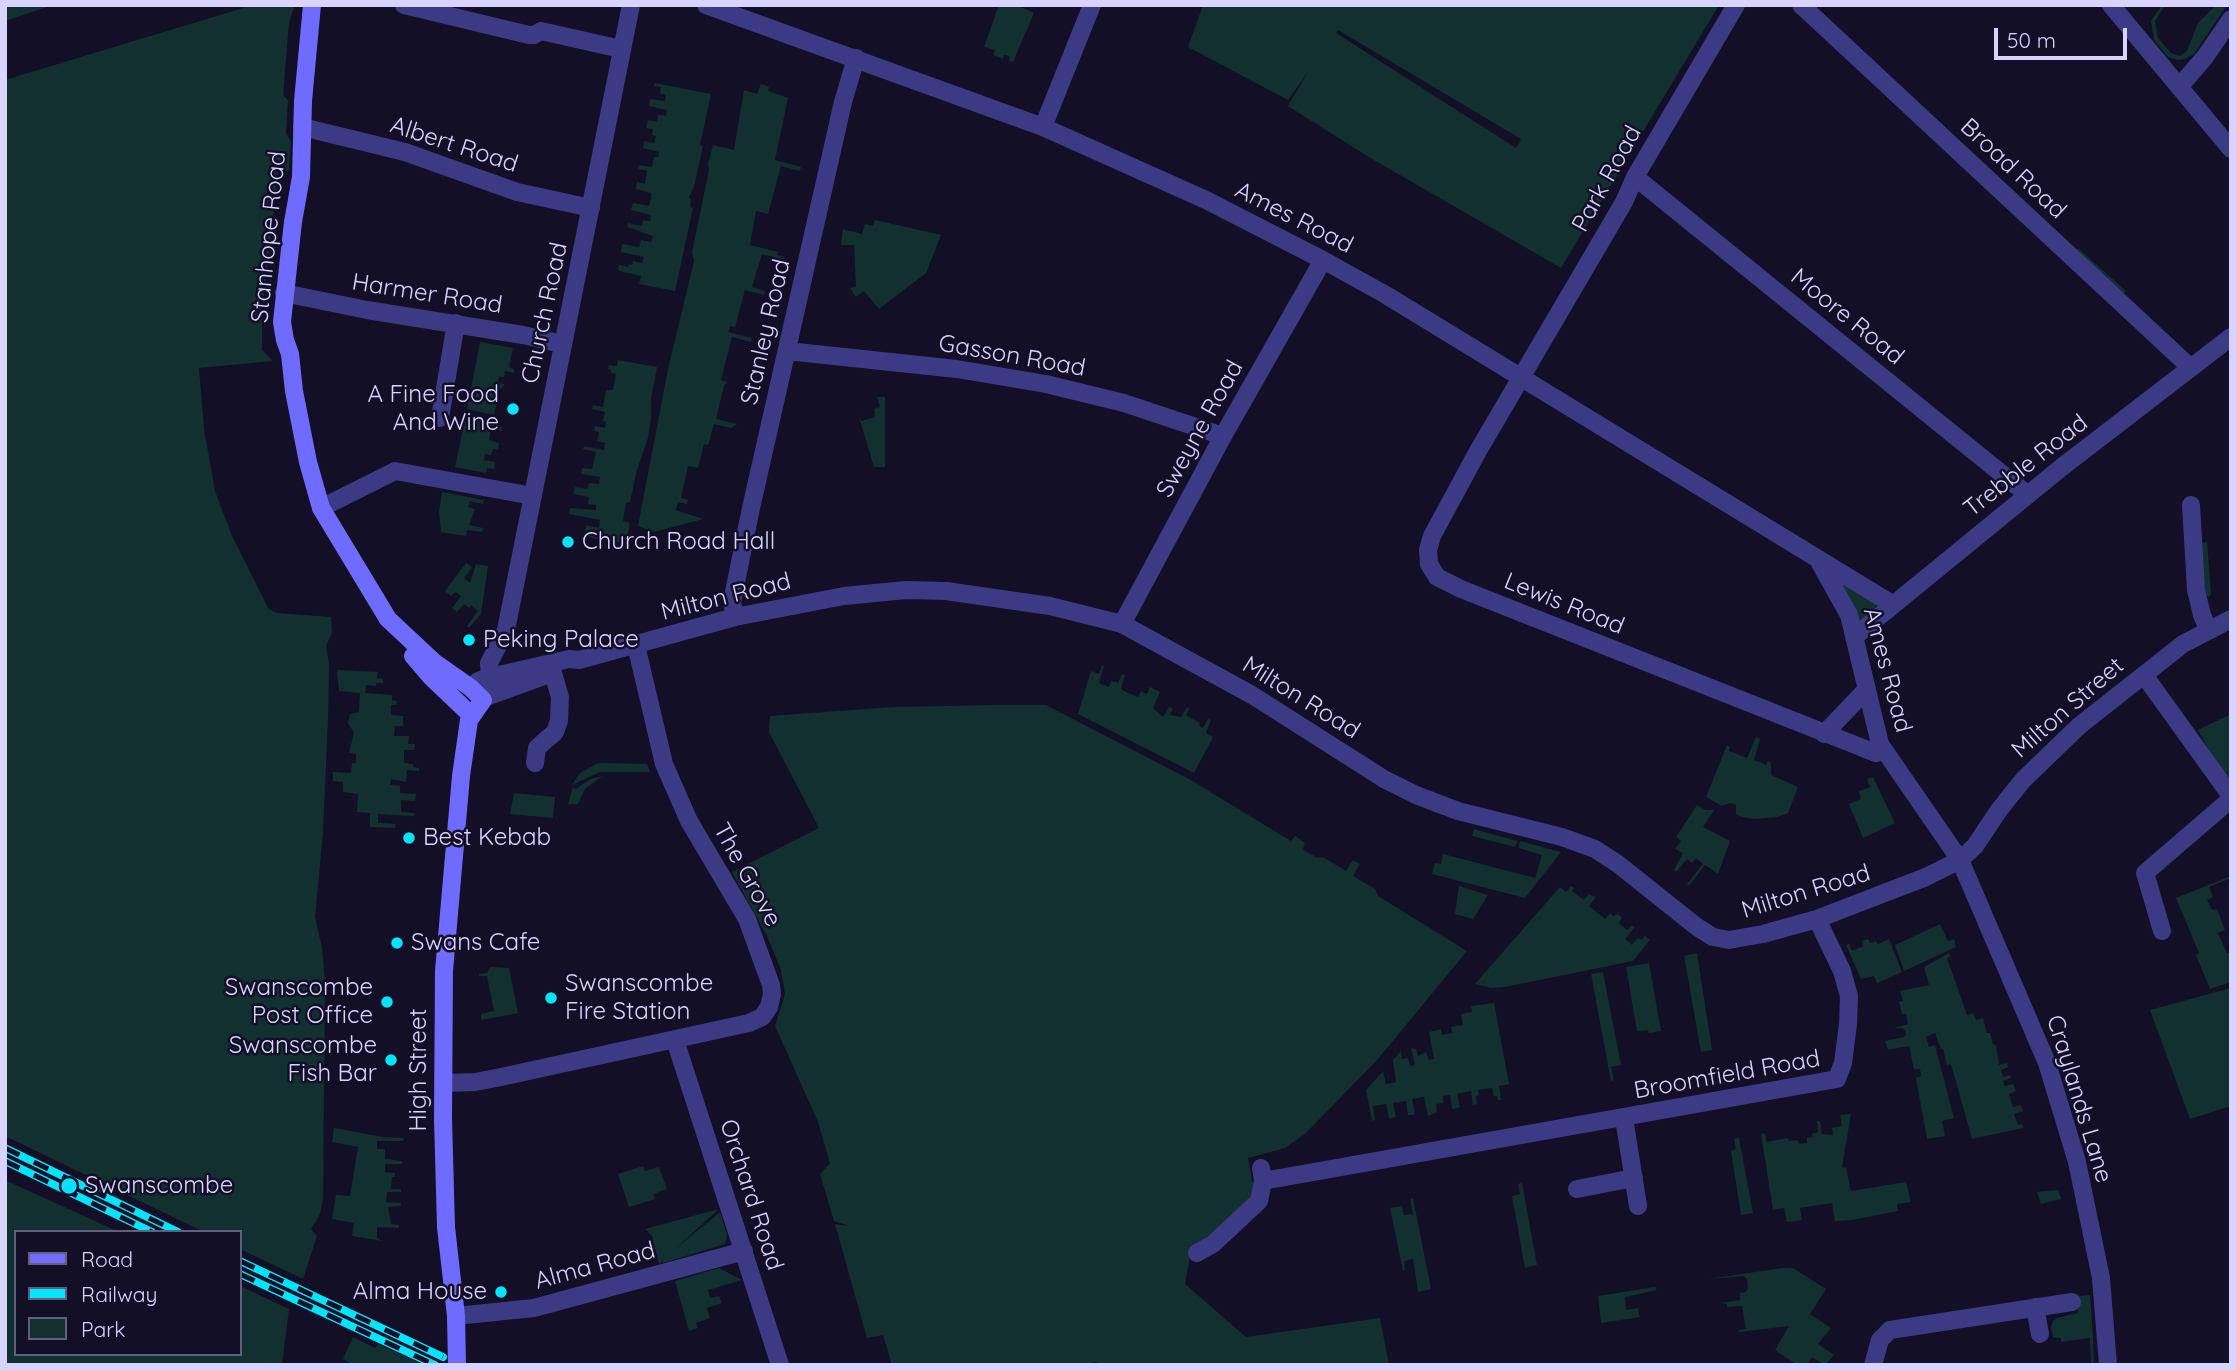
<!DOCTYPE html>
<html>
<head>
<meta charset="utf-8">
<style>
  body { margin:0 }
  #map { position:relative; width:2236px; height:1370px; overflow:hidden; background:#130f26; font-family:Quicksand,sans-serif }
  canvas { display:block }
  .frame { position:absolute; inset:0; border:7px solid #d9d4ff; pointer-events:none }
  .legend { position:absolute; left:14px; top:1230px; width:228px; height:126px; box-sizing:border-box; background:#130f26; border:2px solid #625e7d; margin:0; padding:9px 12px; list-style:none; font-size:21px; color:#d9d4ff }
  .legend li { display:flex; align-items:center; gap:14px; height:35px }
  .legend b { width:35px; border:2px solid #625e7d }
  .scale { position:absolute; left:1994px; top:28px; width:133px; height:32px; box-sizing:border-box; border:4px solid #d9d4ff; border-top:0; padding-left:9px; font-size:21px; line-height:24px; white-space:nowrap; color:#d9d4ff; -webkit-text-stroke:5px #130f26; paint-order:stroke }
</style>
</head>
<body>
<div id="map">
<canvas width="2236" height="1370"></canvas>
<div class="frame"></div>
<ul class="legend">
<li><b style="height:9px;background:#6f6bff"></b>Road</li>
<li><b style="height:9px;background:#00e5ff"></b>Railway</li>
<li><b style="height:19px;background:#12302f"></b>Park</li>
</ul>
<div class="scale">50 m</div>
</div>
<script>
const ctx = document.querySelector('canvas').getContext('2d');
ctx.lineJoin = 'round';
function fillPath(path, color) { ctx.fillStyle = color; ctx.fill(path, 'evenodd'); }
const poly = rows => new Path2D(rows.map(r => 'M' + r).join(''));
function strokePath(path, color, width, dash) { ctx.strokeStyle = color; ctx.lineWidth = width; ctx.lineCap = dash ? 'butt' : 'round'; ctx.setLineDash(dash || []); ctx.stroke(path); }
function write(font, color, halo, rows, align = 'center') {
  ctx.font = font + ' Quicksand,sans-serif'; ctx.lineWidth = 5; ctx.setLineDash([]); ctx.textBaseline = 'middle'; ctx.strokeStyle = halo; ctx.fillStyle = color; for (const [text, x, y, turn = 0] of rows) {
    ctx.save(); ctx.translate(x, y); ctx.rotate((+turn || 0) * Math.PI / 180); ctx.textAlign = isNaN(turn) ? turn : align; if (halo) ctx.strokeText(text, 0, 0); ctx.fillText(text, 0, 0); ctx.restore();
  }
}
const green = poly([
  [5,5,53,5,5,21],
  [253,5,295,5,289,22,283,95,288,100,286,133,291,142,289,170,278,173,262,311,262,350,273,361,199,368,204,429,215,491,232,536,268,608,276,613,331,617,332,633,326,646,329,664,328,719,323,833,315,917,322,948,325,981,323,1200,320,1214,311,1229,317,1236,303,1279,240,1249,240,1232,204,1232,5,1136,5,80],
  [999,5,1017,5,1034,13,1013,62,1009,61,1010,56,1004,55,1003,59,993,55,995,50,984,47],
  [1203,5,1719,5,1561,268,1367,156,1288,106,1308,72,1288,100,1188,47],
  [1338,30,1521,139,1516,148,1336,33],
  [2162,5,2164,7,2155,21,2158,38,2171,53,2180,56,2187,51,2198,23,2216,5,2227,5,2194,54,2185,59,2178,60,2168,57,2154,40,2151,21],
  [655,83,711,94,700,145,703,146,694,187,689,197,691,200,690,207,693,208,675,291,639,284,641,276,620,271,618,269,619,265,628,267,629,264,632,265,633,261,642,263,644,257,621,252,622,244,639,247,641,240,651,242,653,236,627,227,628,223,642,226,643,220,650,221,651,215,631,210,633,203,649,206,651,199,651,193,636,189,637,182,645,184,647,171,638,169,639,165,652,167,654,157,658,157,659,152,643,148,644,141,654,143,656,136,652,135,653,129,646,128,648,120,657,122,658,115,666,116,667,110,649,106,650,99,665,101,666,95,660,93,661,87,654,86],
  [761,84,769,87,768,91,788,98,775,160,801,167,800,171,781,166,768,214,756,211,750,245,778,252,777,255,784,257,784,260,762,254,752,287,765,291,764,295,745,290,735,327,730,326,728,332,752,338,751,342,732,337,721,380,727,382,724,386,716,419,737,424,731,428,714,424,708,445,704,444,698,468,688,466,681,498,688,500,687,504,678,502,676,510,703,519,654,532,638,526,668,369,694,261,692,252,709,170,708,164,713,145,734,150,744,90,757,94],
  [875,220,941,235,926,273,879,309,864,291,856,297,850,288,856,287,854,245,841,245,843,229,862,234,865,224,873,226],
  [2078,248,2126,291,2122,295,2075,251],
  [480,342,513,348,509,367,514,369,514,373,505,371,504,377,499,377,498,383,505,384,500,390,495,390,494,395,498,396,494,415,467,409],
  [618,360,657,367,651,398,651,419,648,438,637,470,630,502,626,503,623,521,630,523,628,533,622,541,616,543,584,536,586,525,599,528,600,520,569,514,570,508,596,510,596,505,588,504,589,497,573,494,575,487,587,489,589,483,599,484,600,477,581,474,582,468,592,469,596,452,583,449,584,446,604,450,605,443,597,441,599,432,594,431,595,426,605,428,606,422,603,421,605,412,592,409,593,405,603,407,606,390,613,390,616,374,611,373,611,370,608,369,609,365,617,366],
  [877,397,885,397,885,467,874,467,858,414,861,421,875,417,874,409,880,407],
  [465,419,502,427,502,431,491,429,489,440,499,443,498,450,493,449,491,455,485,454,484,460,495,462,494,469,487,468,486,473,455,467],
  [442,492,484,500,483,504,470,501,468,507,475,509,469,525,483,528,482,532,467,530,466,536,441,532,439,511],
  [2207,541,2211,594,2209,597,2205,595,2200,545],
  [466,563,472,567,464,578,470,583,476,564,488,566,481,614,469,628,467,626,478,611,471,605,469,608,464,604,457,612,452,608,461,596,455,592,451,596,445,591],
  [1837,577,1879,604,1861,620,1858,620],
  [1102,665,1104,666,1099,683,1109,687,1111,681,1118,683,1122,674,1125,675,1121,689,1128,693,1138,697,1141,691,1147,694,1150,687,1160,692,1153,708,1163,717,1169,707,1173,709,1170,715,1181,717,1187,707,1189,709,1186,715,1200,723,1199,725,1203,728,1208,719,1211,720,1206,733,1213,737,1194,773,1078,714,1091,671,1099,674],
  [337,670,378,672,377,678,383,679,383,683,376,683,376,686,366,685,365,693,392,695,392,700,397,701,396,705,391,705,391,715,403,716,403,726,395,726,394,736,409,736,408,744,415,744,414,750,404,750,404,763,413,764,413,767,419,768,419,771,407,770,406,782,391,779,390,785,400,786,400,793,416,794,415,801,401,800,401,812,415,813,414,816,378,814,378,823,396,824,395,828,370,827,370,813,357,812,358,794,343,792,343,782,333,781,333,772,351,773,352,763,356,763,356,754,349,753,354,733,348,723,350,714,359,712,360,693,339,691],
  [997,705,1046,705,1189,779,1291,841,1295,836,1305,843,1303,849,1317,858,1323,857,1346,871,1353,860,1360,864,1353,876,1375,889,1378,896,1467,951,1378,1059,1306,1133,1285,1148,1248,1158,1254,1190,1250,1198,1197,1249,1191,1251,1185,1284,1246,1337,1380,1318,1389,1365,1106,1365,1095,1362,1084,1365,892,1365,883,1335,867,1338,835,1224,849,1226,834,1221,820,1174,830,1163,818,1122,775,1026,785,994,781,970,767,936,732,872,819,828,769,732,770,716,893,707],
  [2231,714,2231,790,2198,730],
  [1756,737,1760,739,1754,760,1766,765,1768,761,1771,763,1771,775,1798,787,1788,813,1777,817,1755,819,1742,817,1736,814,1736,805,1730,803,1722,806,1706,797,1727,745,1730,747,1729,751,1747,758],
  [598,763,647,764,650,772,600,772,572,785,580,773],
  [602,776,585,789,578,804,568,804,573,787,576,789,590,779],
  [1873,777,1895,823,1863,838,1849,804,1861,799,1859,791,1870,787,1867,779],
  [514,793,555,797,553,818,510,814],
  [1697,805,1705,810,1714,810,1703,827,1730,841,1718,874,1705,865,1689,886,1687,884,1703,864,1696,858,1692,863,1687,859,1676,872,1674,870,1683,853,1675,849,1681,841,1676,837],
  [1474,829,1517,841,1515,847,1472,836],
  [1520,841,1561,852,1525,898,1432,874,1435,863,1441,864,1443,854,1535,878,1542,855,1519,848],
  [2231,876,2231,878,2209,887,2213,897,2207,900,2212,910,2217,909,2225,930,2218,933,2227,953,2231,952,2231,982,2210,989,2196,955,2199,953,2176,898],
  [1459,886,1488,895,1473,919,1455,914],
  [1571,886,1574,888,1572,891,1584,900,1589,894,1596,897,1589,906,1605,919,1610,913,1613,916,1618,914,1622,918,1619,923,1627,930,1632,925,1635,927,1625,939,1632,945,1638,938,1642,940,1645,936,1650,940,1633,961,1505,987,1491,988,1475,984,1560,887,1566,892],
  [1940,924,1948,941,1954,939,1956,947,1904,971,1895,945],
  [1868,939,1870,943,1876,941,1878,944,1889,939,1902,972,1877,983,1874,976,1861,979,1846,945,1849,944,1852,951,1863,946,1862,941],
  [1697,953,1712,1050,1701,1052,1684,956],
  [1949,953,1950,957,1947,958,1967,1015,1973,1013,1976,1020,1983,1018,1987,1033,1990,1033,1993,1044,1996,1045,1999,1065,2007,1063,2008,1067,2001,1070,2003,1077,2010,1075,2011,1078,2003,1081,2005,1086,2013,1084,2016,1091,2009,1094,2013,1107,2021,1105,2023,1111,2014,1114,2018,1125,2022,1124,2023,1128,1972,1139,1951,1064,1947,1065,1943,1049,1941,1049,1935,1033,1926,1037,1929,1047,1935,1045,1954,1118,1942,1121,1945,1136,1927,1139,1916,1078,1921,1076,1920,1069,1914,1069,1909,1046,1888,1050,1885,1041,1904,1037,1906,1034,1905,1030,1902,1028,1894,1028,1908,1024,1906,1014,1902,1014,1899,1002,1903,1001,1900,991,1929,985,1924,967],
  [1649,963,1661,1031,1649,1033,1648,1030,1637,1031,1626,967],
  [490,967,509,968,518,1013,481,1020,481,1014,494,1011,487,976,479,976,479,974,487,973],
  [1603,972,1621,1065,1611,1067,1614,1080,1611,1081,1591,974],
  [2231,988,2231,1106,2190,1119,2150,1010],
  [1494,1003,1509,1084,1499,1086,1501,1100,1498,1100,1497,1096,1494,1096,1492,1088,1478,1090,1479,1095,1476,1096,1477,1104,1473,1105,1471,1091,1457,1094,1460,1107,1457,1108,1452,1109,1450,1095,1443,1096,1443,1103,1436,1104,1437,1112,1428,1116,1424,1097,1412,1099,1415,1114,1412,1115,1408,1115,1406,1101,1393,1103,1396,1117,1389,1119,1386,1104,1373,1106,1375,1120,1372,1121,1366,1090,1383,1071,1386,1084,1396,1082,1393,1060,1401,1051,1402,1059,1408,1058,1410,1066,1415,1065,1411,1048,1416,1049,1418,1056,1426,1052,1429,1060,1434,1059,1429,1032,1441,1029,1442,1035,1452,1033,1451,1027,1463,1025,1461,1014,1472,1012,1471,1006],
  [1851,1114,1842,1167,1846,1168,1851,1191,1906,1182,1911,1202,1897,1204,1898,1211,1852,1220,1835,1221,1832,1203,1800,1208,1802,1220,1787,1222,1784,1208,1773,1210,1761,1134,1765,1133,1767,1142,1788,1138,1789,1141,1798,1140,1799,1144,1807,1143,1807,1138,1813,1137,1812,1134,1818,1132,1817,1121,1820,1121,1822,1134,1833,1135,1832,1128,1842,1126,1840,1115],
  [334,1128,383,1137,404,1138,403,1141,377,1141,377,1149,385,1149,385,1159,402,1161,402,1164,385,1164,385,1172,395,1173,395,1177,392,1177,391,1189,401,1189,401,1192,387,1192,386,1202,401,1203,401,1206,388,1207,391,1224,399,1225,399,1228,377,1227,377,1238,382,1241,352,1236,354,1223,332,1219,336,1195,350,1196,358,1147,332,1142],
  [1739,1138,1753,1213,1741,1215,1731,1151,1736,1149,1734,1139],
  [643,1166,645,1171,659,1167,667,1189,653,1194,655,1199,629,1207,618,1174],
  [5,1180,119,1232,16,1232,16,1354,240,1354,240,1286,289,1309,282,1365,5,1365],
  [1522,1183,1537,1265,1525,1268,1512,1196,1520,1194,1518,1184],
  [2058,1190,2061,1199,2041,1204,2037,1192],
  [1413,1198,1431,1289,1418,1292,1413,1259,1404,1261,1405,1270,1403,1271,1390,1208,1402,1206,1404,1215,1413,1214,1410,1199],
  [719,1209,674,1250,720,1212,727,1235,725,1244,663,1263,662,1259,662,1263,659,1264,652,1236,645,1229],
  [719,1268,742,1280,708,1290,710,1298,719,1296,722,1303,707,1308,710,1318,696,1323,698,1328,689,1331,675,1281],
  [1782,1268,1793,1268,1826,1289,1810,1314,1831,1328,1818,1344,1834,1355,1825,1365,1812,1357,1807,1365,1797,1365,1775,1350,1789,1326,1739,1332,1739,1330,1746,1329,1742,1306,1727,1307,1727,1304,1720,1303,1740,1300,1740,1293,1746,1292,1748,1289,1747,1279,1744,1276,1708,1279],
  [1655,1287,1657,1290,1625,1297,1626,1310,1638,1308,1640,1317,1601,1323,1598,1296],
  [2090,1295,2093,1336,2094,1365,2091,1365,2090,1338,2061,1342,2061,1338,2053,1337,2051,1327,2053,1321,2057,1318,2078,1313,2077,1296],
  [353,1337,375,1348,378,1344,424,1365,354,1365,343,1359]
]);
const street = poly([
  [404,5,529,35,534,35,541,31,621,49],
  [706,5,1043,127,1206,200,1323,260,1386,295,1892,604],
  [1736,5,1635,177,1624,202,1478,451,1432,536,1428,550,1429,564,1437,577,1461,589,1863,748,1876,753,1884,750],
  [1801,5,2191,368],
  [2111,5,2231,149],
  [2179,87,2205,57,2231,19],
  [302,127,405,152,517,192,591,208],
  [1043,127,1092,5],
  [1635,177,2028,495],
  [284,293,367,310,523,335,562,344],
  [787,351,957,369,1046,384,1124,403,1223,436],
  [440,418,456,323],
  [2191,505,2196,590,2202,615,2208,629],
  [321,508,395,471,533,496],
  [1820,563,1849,615,1880,744,1960,860,2047,1063,2077,1162,2101,1278,2108,1365],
  [735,617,732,602,751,508,843,102,856,58],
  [1122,624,1223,436,1323,260],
  [1854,637,2062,467,2231,337],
  [2144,675,2231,796],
  [471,688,478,681,490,677,569,659,579,660,735,617,844,596,906,590,946,591,1050,606,1122,624,1252,695,1384,779,1416,795,1458,811,1562,837,1595,849,1618,864,1697,927,1713,937,1729,940,1763,934,1817,919,1926,877,1960,860,1975,846,1999,810,2023,780,2079,726,2183,644,2231,619],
  [495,692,490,677,489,663,506,630,631,5],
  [486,697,552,673],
  [1824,734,1866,690],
  [535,763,537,748,555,732,559,721,560,697,553,673],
  [2162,931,2145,873,2231,799],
  [675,1040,780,1365],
  [444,1083,475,1082,501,1077,749,1023,762,1017,769,1007,772,994,771,985,747,919,689,821,664,764,636,645],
  [1624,1118,1638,1206],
  [1263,1181,1837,1079,1843,1063,1848,1024,1849,996,1842,971,1817,919],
  [1577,1189,1634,1178],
  [1197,1253,1213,1244,1259,1201,1263,1181,1261,1168],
  [2035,1307,2040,1334],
  [456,1316,534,1308,744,1251],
  [1873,1365,1880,1340,1890,1330,2072,1302]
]);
const secondary = poly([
  [312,5,303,101,301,177,293,222,282,322,285,340,290,354,294,391,308,462,321,508,388,619,434,662,471,688,483,700,469,720,461,776,444,971,443,1119,446,1227,456,1316,457,1365],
  [413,656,431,677,471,715]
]);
const rail = poly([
  [5,1148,178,1232],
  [5,1161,152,1232],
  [240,1261,443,1357],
  [240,1274,435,1365]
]);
const markers = [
  [513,409,7,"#00e5ff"],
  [568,542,7,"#00e5ff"],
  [469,640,7,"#00e5ff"],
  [409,838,7,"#00e5ff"],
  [397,943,7,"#00e5ff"],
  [551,998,7,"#00e5ff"],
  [387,1002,7,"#00e5ff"],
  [391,1060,7,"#00e5ff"],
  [69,1186,9,"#00e5ff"],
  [501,1292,7,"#00e5ff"]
];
const streetNames = [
  ["Albert Road",454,145,18],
  ["Broad Road",2013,169,43],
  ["Park Road",1607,179,-61],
  ["Ames Road",1294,218,27],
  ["Stanhope Road",269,237,-84],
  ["Harmer Road",427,294,9],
  ["Church Road",545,313,-78],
  ["Moore Road",1847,317,39],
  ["Stanley Road",766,332,-77],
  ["Gasson Road",1012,356,10],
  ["Sweyne Road",1200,429,-61],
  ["Trebble Road",2026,466,-38],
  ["Milton Road",726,597,-14],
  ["Lewis Road",1564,604,22],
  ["Ames Road",1887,670,75],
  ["Milton Road",1301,698,32],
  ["Milton Street",2068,708,-41],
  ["The Grove",747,875,61],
  ["Milton Road",1806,892,-17],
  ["High Street",419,1070,-90],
  ["Broomfield Road",1727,1075,-10],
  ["Craylands Lane",2079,1099,73],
  ["Orchard Road",751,1195,72],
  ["Alma Road",595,1266,-15]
];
const poiNames = [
  ["A Fine Food",499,395,"right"],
  ["And Wine",499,423,"right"],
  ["Church Road Hall",582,542],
  ["Peking Palace",483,640],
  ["Best Kebab",423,838],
  ["Swans Cafe",411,943],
  ["Swanscombe",565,984],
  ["Fire Station",565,1012],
  ["Swanscombe",373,988,"right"],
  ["Post Office",373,1016,"right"],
  ["Swanscombe",377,1046,"right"],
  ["Fish Bar",377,1074,"right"],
  ["Swanscombe",85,1186],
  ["Alma House",487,1292,"right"]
];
fillPath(green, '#12302f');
strokePath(street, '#3d3a85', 18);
strokePath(secondary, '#6f6bff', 18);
strokePath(rail, '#00e5ff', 8);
strokePath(rail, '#130f26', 5, [16]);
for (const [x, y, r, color] of markers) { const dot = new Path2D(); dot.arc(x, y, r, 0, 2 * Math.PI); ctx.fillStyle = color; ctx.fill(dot); strokePath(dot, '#130f26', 2.5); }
write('24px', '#d9d4ff', '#130f26', streetNames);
write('24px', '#d9d4ff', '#130f26', poiNames, 'left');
</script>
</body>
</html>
